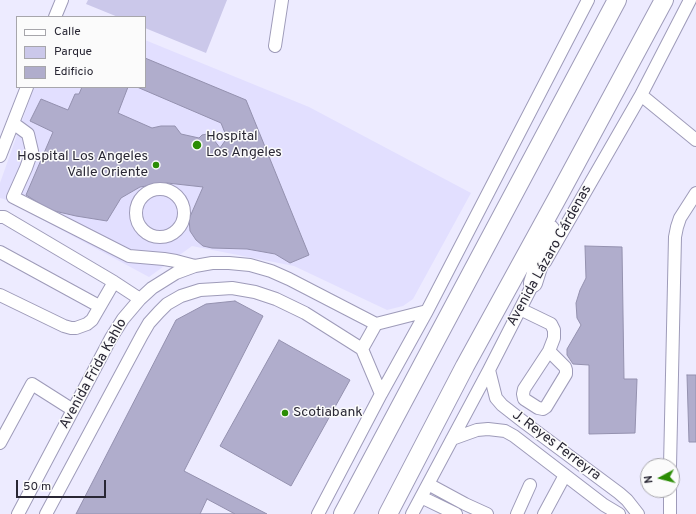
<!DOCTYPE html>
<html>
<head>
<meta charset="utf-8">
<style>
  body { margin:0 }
  #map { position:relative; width:696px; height:514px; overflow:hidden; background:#edebff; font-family:Overpass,sans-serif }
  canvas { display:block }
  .legend { position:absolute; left:16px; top:16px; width:130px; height:72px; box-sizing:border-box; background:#fbfbfb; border:1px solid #a7a6ab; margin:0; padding:5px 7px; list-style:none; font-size:12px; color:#292734 }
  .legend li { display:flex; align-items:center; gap:8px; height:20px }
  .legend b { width:20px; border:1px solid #a7a6ab }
  .north { position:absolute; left:640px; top:458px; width:40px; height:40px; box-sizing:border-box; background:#fbfbfb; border:1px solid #a7a6ab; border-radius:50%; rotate:263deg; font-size:11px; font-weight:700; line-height:16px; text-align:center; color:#292734 }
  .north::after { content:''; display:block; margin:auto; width:14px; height:18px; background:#2b8d04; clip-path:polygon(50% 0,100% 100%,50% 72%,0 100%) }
  .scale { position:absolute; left:16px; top:480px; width:90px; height:18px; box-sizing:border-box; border:2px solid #292734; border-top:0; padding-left:5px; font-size:12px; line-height:14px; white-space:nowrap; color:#292734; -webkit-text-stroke:3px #fbfbfb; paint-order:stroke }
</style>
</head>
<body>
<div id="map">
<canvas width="696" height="514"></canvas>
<ul class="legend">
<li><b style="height:5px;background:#fff"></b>Calle</li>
<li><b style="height:11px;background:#cbc8ea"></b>Parque</li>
<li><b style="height:11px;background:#b0adcc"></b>Edificio</li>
</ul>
<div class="north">N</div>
<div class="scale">50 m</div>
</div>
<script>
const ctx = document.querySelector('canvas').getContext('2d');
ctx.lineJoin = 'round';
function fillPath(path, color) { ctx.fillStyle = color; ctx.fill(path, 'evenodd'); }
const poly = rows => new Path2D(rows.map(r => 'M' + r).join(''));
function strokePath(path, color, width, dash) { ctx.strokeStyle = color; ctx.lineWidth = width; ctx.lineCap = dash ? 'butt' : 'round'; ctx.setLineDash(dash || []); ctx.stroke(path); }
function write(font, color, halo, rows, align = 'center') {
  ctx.font = font + ' Overpass,sans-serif'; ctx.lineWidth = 3; ctx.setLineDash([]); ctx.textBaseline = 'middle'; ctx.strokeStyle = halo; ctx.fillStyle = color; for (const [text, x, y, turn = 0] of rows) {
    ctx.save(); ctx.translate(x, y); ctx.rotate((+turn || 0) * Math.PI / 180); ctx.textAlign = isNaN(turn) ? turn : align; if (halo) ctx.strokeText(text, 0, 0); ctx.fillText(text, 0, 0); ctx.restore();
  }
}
const built = poly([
  [145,40,309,107,471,193,413,299,403,306,387,310,294,266,192,246,149,277,4,199,0,198,0,183,34,87,145,87]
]);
const green = poly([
  [88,0,227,0,206,53,145,28,145,17,118,17,86,4]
]);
const building = poly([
  [145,58,246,100,309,255,290,263,275,254,247,249,212,248,203,246,196,240,190,231,189,219,203,187,167,183,140,187,121,198,107,221,76,216,50,210,26,195,53,132,30,121,41,99,68,110,75,94,79,94,82,87,128,87,118,113,152,128,161,126,175,126,181,134,199,138,202,135,207,134,211,136,220,148,227,138,221,123,137,87,145,87,145,58],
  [585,246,622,247,624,379,637,379,635,433,589,434,589,365,573,364,567,355,567,349,581,325,577,318,576,303,580,290,586,278,585,246],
  [235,301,263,316,184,471,267,514,76,514,176,320,206,304,235,301],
  [279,340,350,380,291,486,220,446,279,340],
  [687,375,696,375,696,442,689,442,687,375],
  [207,499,235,514,200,514,207,499]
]);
const minor = poly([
  [55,17,62,0],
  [275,46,282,0],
  [641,95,696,140],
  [13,123,28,134,32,151,26,168,13,197,129,256,164,259,176,261,195,266],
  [0,156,27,87],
  '136 213a24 24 0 1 1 48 0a24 24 0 1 1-48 0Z',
  [0,217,4,217,114,282,140,299],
  [0,252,99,306],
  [545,262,641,95,690,0],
  [0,295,64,326,71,328,76,328,87,324,92,320,114,282],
  [520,309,551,324,554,330,554,338,549,351,524,389,523,394,524,399,538,408,543,409,546,407,566,374,566,370,565,367,549,351],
  [362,349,376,324],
  [489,370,496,398,502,405,525,423,619,493,627,500,638,514],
  [452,439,477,430,488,429,505,431,514,436,604,505,619,514],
  [0,443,32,384,73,410],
  [670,466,675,237,677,227,680,218,696,193],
  [428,484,465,504,487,514],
  [421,497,456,514],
  [18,514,111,338,123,319,140,299,152,288,176,273,195,266,212,263,229,263,250,265,271,271,289,279,376,324,427,311],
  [46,514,142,335,149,323,159,312,167,304,181,296,200,290,217,289,232,288,255,292,276,299,305,313,362,349,381,394],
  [318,514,381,394,427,311,588,0],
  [412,514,489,370,536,278],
  [517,514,530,485],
  [544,514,565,475],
  [670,514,670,490]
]);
const highway = poly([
  [533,283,550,229],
  [343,514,617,0],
  [388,514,465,366,560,193,664,0]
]);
const markers = [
  [197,145,5,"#2b8d04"],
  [156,165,4,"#2b8d04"],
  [285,413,4,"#2b8d04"]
];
const poiNames = [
  ["Hospital",206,137],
  ["Los Angeles",206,153],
  ["Hospital Los Angeles",148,157,"right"],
  ["Valle Oriente",148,173,"right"],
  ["Scotiabank",293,413]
];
const streetNames = [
  ["Avenida Lázaro Cárdenas",550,256,-61],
  ["Avenida Frida Kahlo",94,374,-61],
  ["J. Reyes Ferreyra",556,446,37]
];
fillPath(built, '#e2dfff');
fillPath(green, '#cbc8ea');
fillPath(building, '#b0adcc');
strokePath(building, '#9491af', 1);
strokePath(minor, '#9e9bb9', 14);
strokePath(highway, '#9e9bb9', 20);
strokePath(minor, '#fff', 12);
strokePath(highway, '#fff', 18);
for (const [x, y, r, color] of markers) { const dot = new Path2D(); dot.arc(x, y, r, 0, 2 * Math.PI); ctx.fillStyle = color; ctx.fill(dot); strokePath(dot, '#fbfbfb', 1.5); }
write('14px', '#292734', '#fbfbfb', poiNames, 'left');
write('14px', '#292734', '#fbfbfb', streetNames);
</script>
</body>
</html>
